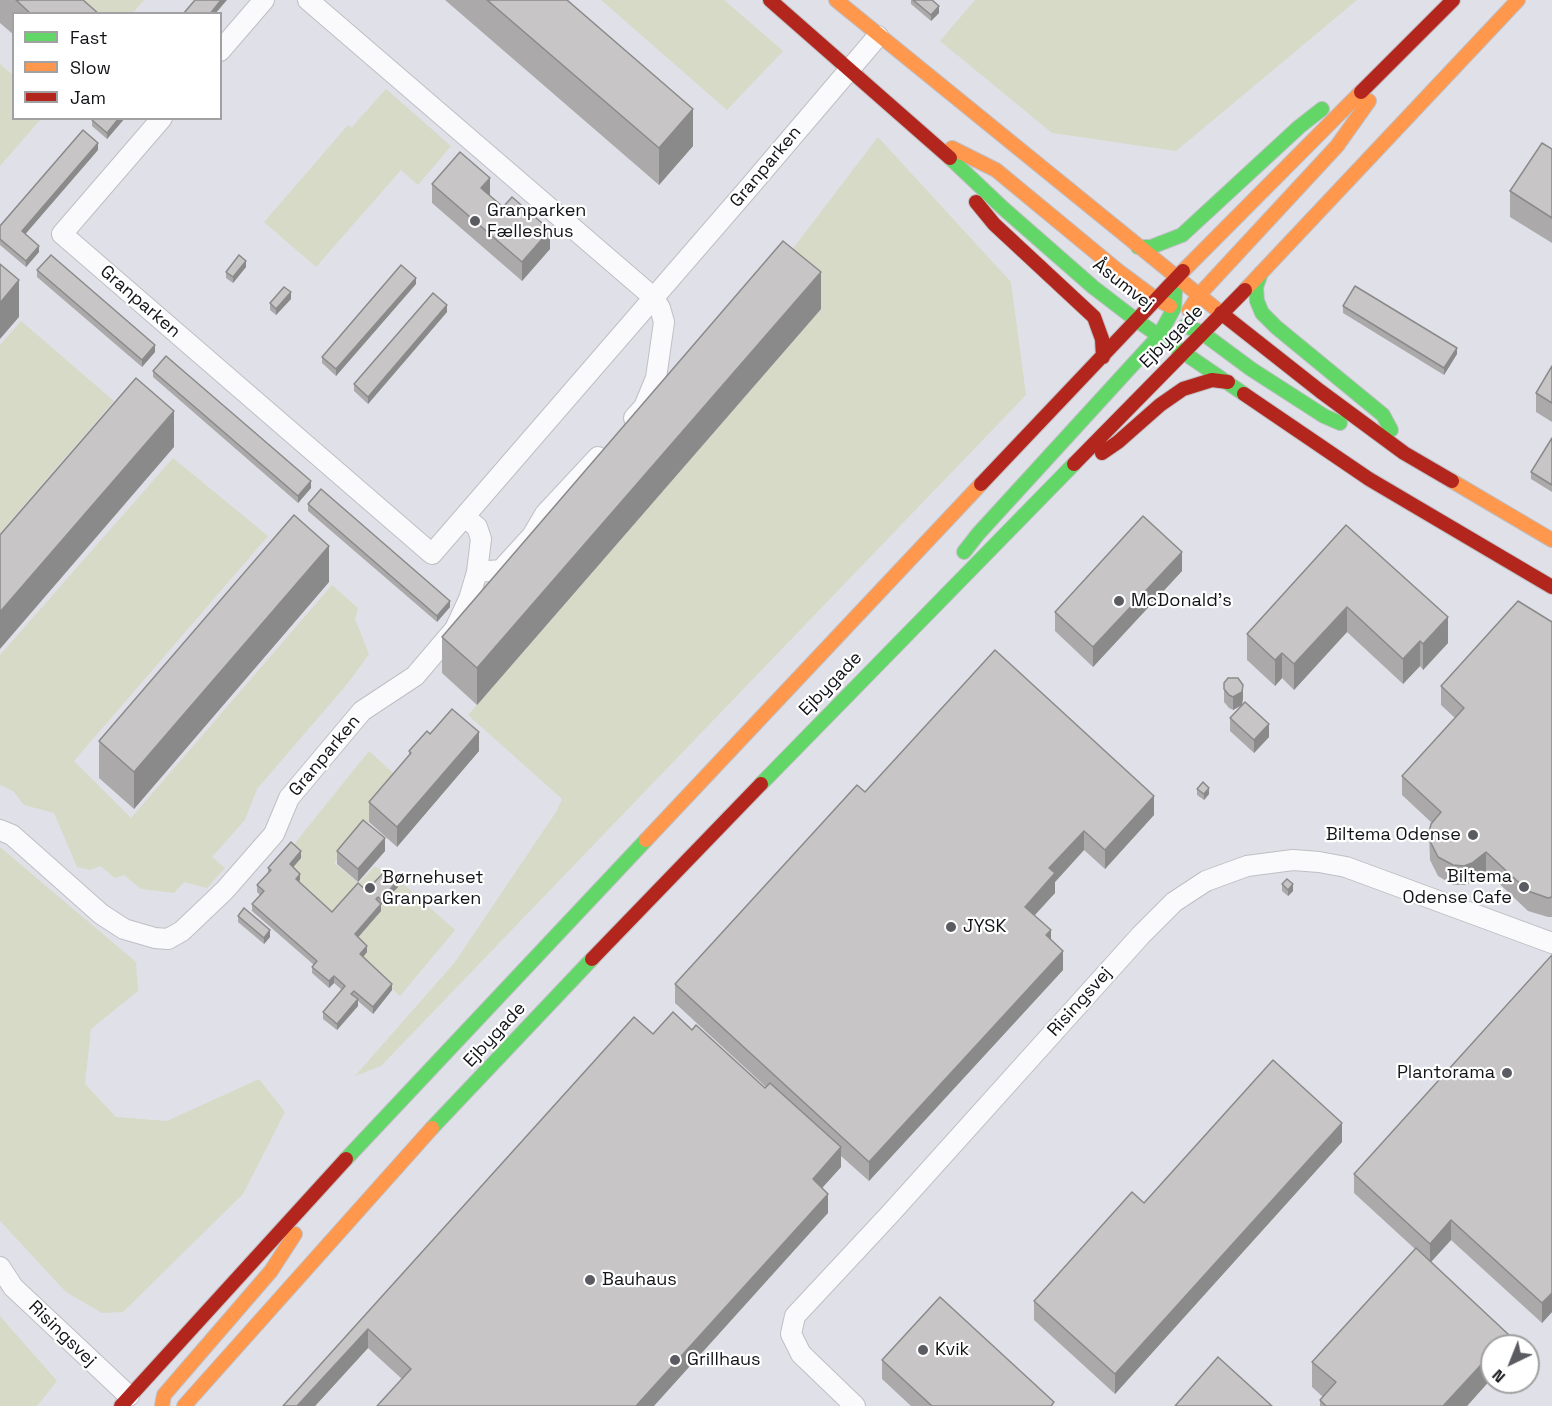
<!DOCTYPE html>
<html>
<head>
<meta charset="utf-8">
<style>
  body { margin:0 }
  #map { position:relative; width:1552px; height:1406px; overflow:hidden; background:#e0e1e8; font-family:"Space Grotesk",sans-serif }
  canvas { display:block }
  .legend { position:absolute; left:12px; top:12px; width:210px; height:108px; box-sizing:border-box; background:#fff; border:2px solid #a1a1a3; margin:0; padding:8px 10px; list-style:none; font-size:18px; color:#131418 }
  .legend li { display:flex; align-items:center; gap:12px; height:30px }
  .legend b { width:30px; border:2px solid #a1a1a3 }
  .north { position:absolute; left:1480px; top:1334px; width:60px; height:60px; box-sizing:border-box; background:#fff; border:2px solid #a1a1a3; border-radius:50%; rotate:223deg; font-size:16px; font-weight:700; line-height:24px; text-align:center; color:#131418 }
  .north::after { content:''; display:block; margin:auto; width:21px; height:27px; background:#5b5c61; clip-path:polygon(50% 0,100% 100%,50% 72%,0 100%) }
</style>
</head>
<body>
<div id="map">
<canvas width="1552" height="1406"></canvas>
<ul class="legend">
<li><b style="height:8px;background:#63d668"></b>Fast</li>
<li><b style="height:8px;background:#ff974d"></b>Slow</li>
<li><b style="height:8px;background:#b3261e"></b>Jam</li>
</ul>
<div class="north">N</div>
</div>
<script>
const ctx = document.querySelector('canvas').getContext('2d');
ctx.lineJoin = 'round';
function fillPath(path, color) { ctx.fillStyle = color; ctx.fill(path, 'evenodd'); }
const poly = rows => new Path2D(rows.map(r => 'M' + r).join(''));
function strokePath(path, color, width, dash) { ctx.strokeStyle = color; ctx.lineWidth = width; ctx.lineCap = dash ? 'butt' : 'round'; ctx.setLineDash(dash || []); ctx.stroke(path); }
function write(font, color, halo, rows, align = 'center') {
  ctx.font = font + ' "Space Grotesk",sans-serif'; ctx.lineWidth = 4.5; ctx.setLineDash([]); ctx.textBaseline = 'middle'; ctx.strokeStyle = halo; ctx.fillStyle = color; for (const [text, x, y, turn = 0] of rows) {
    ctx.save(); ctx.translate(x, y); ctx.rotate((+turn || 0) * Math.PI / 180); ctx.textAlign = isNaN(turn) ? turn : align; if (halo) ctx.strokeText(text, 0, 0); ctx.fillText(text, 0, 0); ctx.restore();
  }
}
const green = poly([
  [55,0,144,0,132,14,71,13],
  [601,0,724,0,783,51,727,110],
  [975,0,1357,0,1176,151,1052,133,940,41],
  [0,64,13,75,14,118,41,119,0,166],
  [386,89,451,146,418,185,401,170,316,267,264,222,348,125,356,131,352,127],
  [878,137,1011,282,1026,395,381,1066,355,1076,455,962,556,812,562,799,468,715,821,309,775,272],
  [21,321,114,401,0,533,0,345],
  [173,458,268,536,74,761,131,818,332,585,358,608,355,619,369,654,348,683,257,789,245,820,212,857,225,868,207,888,184,882,174,893,141,889,124,875,115,878,100,866,90,870,77,867,54,813,24,805,13,791,0,785,0,655],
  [369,751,403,782,334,863,359,883,374,867,390,872,455,930,400,996,360,961,355,941,381,911,381,906,398,887,369,895,332,918,296,886,290,871,291,848],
  [0,847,136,962,138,991,91,1029,85,1084,116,1117,167,1121,259,1079,285,1112,243,1194,123,1312,102,1313,66,1292,0,1221],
  [0,1316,57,1381,37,1406,0,1406]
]);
const street = poly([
  [308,0,653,297,660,308,664,322,656,378,644,407,634,418],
  [220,51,264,0],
  [162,118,62,234,432,554,746,191,878,36],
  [477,572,501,570,532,536,545,514,598,457],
  [0,830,12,835,101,914,124,929,155,938,168,939,182,931,225,890,274,834,289,798,362,711,415,676,455,629,469,599,477,572,481,539,477,527,465,517],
  [0,1267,13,1287,129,1396],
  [855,1406,801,1354,791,1334,795,1316,891,1213,1141,935,1174,902,1206,881,1247,866,1293,860,1319,862,1346,867,1552,943]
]);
const fast = poly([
  [950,158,1004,209,1093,287,1136,320,1244,394],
  [1138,247,1151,247,1182,235,1299,127,1322,109],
  [1261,273,1256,287,1257,301,1262,313,1276,327,1383,415,1391,430],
  [1185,326,1201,332,1251,369,1324,416,1340,423],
  [964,552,978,534,1159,336,1174,308,1176,278],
  [761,784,1074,464],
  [432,1128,592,959],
  [346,1159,646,840]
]);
const slow = poly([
  [836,0,1221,313],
  [952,148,996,170,1117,270,1156,299,1170,306],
  [1183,271,1361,92],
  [1245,290,1518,0],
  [1189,310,1198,296,1337,146,1369,101],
  [1452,481,1552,540],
  [646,840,981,484],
  [162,1406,164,1395,271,1271,295,1234],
  [184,1406,432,1128]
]);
const jam = poly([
  [770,0,950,158],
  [1361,92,1453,0],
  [976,202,994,224,1094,317,1102,339,1103,357],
  [1221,313,1320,391,1404,453,1452,481],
  [1244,394,1369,479,1552,587],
  [1102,453,1118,442,1160,405,1183,389,1212,380,1228,382],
  [1074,464,1245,290],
  [981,484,1183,271],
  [592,959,761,784],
  [121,1406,346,1159]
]);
const wall = poly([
  [0,0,83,0,99,14,14,14,14,35,0,23],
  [445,0,567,0,693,146,659,185],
  [911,0,932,0,939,13,931,21,911,4],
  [93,118,125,118,107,139,92,126,92,120],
  [1552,149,1552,243,1510,217,1510,191],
  [98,150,25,234,39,252,26,267,0,245,0,226],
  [432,184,490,196,550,249,522,281,432,203],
  [246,267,233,283,226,278,226,272],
  [37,270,155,352,142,367,37,277],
  [416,284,336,376,322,363,322,357],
  [291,299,276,315,270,310,270,303],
  [1343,306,1457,354,1444,375,1343,313],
  [821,309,477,705,442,673,442,637],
  [447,312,368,404,354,391,354,384],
  [1552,366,1552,422,1536,412,1536,393],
  [153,371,311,488,298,503,153,377],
  [1552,438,1552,492,1531,479,1531,472],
  [308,504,450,607,437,622,308,511],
  [1346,525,1448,643,1423,670,1420,666,1403,684,1347,632,1294,690,1282,678,1275,686,1247,660,1247,634],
  [1182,571,1093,667,1055,631,1055,612],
  [329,582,134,809,99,778,99,741],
  [1552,622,1552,917,1548,917,1528,911,1486,871,1472,882,1464,885,1453,885,1438,876,1430,860,1429,833,1432,823,1402,795,1402,776,1455,718,1441,705,1441,686],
  [1224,683,1243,698,1242,705,1233,710,1229,708,1224,702],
  [1230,718,1269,737,1254,753,1230,731],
  [430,734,479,751,397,847,369,822,369,802,409,756,409,751],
  [1197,789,1209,794,1204,800,1197,795],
  [865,792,1154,815,1105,869,1084,850,1055,882,1055,893,1034,915,1051,940,1063,970,869,1181,841,1156,841,1167,822,1188,828,1213,402,1379,368,1348,315,1406,283,1406,653,1034,692,1030,765,1088,766,1087,675,1003,675,984],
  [337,851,385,851,358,882,337,864],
  [301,858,293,867,300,880,299,882,332,912,368,893,368,889,398,887,381,905,381,911,358,937,367,952,363,957,392,990,373,1014,358,1001,358,1006,337,1030,323,1019,323,1012,342,990,334,983,329,988,312,973,312,967,314,965,252,911,252,904,260,895,257,892,257,885,268,873,268,868],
  [1282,884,1293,891,1288,896,1282,891],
  [238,916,270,937,264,944,238,922],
  [1552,955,1552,1312,1542,1323,1451,1240,1431,1262,1509,1346,1492,1346,1492,1378,1467,1406,1320,1406,1320,1400,1323,1397,1312,1387,1312,1362,1415,1249,1354,1193,1354,1174],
  [1342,1142,1115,1394,1034,1320,1034,1301,1144,1203],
  [882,1360,1054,1406,911,1406,882,1379]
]);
const shadedWall = poly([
  [221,0,227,0,215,14,210,14],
  [939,6,939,13,931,21,931,15],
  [693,109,693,146,659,185,659,148],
  [119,118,125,118,107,139,107,133],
  [98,143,98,150,22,238,22,231],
  [490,178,490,197,481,188],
  [550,230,550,249,522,281,522,262],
  [39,246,39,252,26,267,26,261],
  [246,261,246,267,233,283,233,277],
  [821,272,821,309,477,705,477,668],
  [416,278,416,284,336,376,336,369],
  [19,280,19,317,0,339,0,303],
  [291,292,291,299,276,315,276,309],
  [447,305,447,312,368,404,368,397],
  [155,345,155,352,142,367,142,360],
  [1457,348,1457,354,1444,375,1444,368],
  [174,411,174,447,0,649,0,612],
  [311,481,311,488,298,503,298,496],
  [329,546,329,582,134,809,134,772],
  [1182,552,1182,571,1093,667,1093,647],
  [450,601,450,607,437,622,437,616],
  [1347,607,1347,632,1294,690,1294,664],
  [1448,617,1448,643,1423,670,1423,644],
  [1420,641,1420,666,1403,684,1403,659],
  [1282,653,1282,678,1275,686,1275,660],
  [1243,685,1243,698,1242,705,1233,710,1233,697],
  [1269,724,1269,737,1254,753,1254,740],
  [479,732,479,751,397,847,397,827],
  [1209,788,1209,794,1204,800,1204,794],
  [1154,796,1154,815,1105,869,1105,850],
  [1084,831,1084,850,1055,882,1055,893,1025,926,1025,907,1049,868],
  [385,838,385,851,358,882,358,869],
  [301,851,301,858,290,871,290,864],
  [1486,852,1486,871,1472,882,1464,885,1464,866],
  [300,874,300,880,296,885,296,879],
  [398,880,398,887,381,905,381,911,355,941,355,934,381,905,381,900],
  [1293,884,1293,891,1288,896,1288,890],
  [270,930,270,937,264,944,264,938],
  [1051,930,1051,950,1046,935],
  [367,946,367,952,360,961,360,954],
  [1063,951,1063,970,869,1181,869,1162],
  [334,976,334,983,329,988,329,981],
  [392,984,392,990,373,1014,373,1007],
  [358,999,358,1006,337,1030,337,1024],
  [1342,1123,1342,1142,1115,1394,1115,1374],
  [841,1147,841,1167,813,1198,813,1179],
  [828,1194,828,1213,654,1406,636,1406],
  [1451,1220,1451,1240,1430,1263,1430,1244],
  [1552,1293,1552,1312,1542,1323,1542,1303],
  [368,1329,368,1348,315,1406,297,1406],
  [1509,1335,1509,1346,1499,1346],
  [1492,1353,1492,1378,1467,1406,1443,1406]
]);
const building = poly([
  [16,0,83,0,99,14,31,14,16,0],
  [195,0,221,0,210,14,183,14,195,0],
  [487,0,567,0,693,109,659,148,487,0],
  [913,0,932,0,939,6,931,15,913,0],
  [93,118,119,118,107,133,92,120,93,118],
  [83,130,98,143,22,231,39,246,26,261,0,239,0,226,83,130],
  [1542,143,1552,149,1552,218,1510,191,1542,143],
  [460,152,490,178,481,188,503,207,512,197,550,230,522,262,432,184,460,152],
  [783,241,821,272,477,668,442,637,783,241],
  [51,255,155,345,142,360,37,270,51,255],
  [239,255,246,261,233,277,226,272,239,255],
  [0,264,19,280,0,303,0,264],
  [401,265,416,278,336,369,322,357,401,265],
  [1355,286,1457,348,1444,368,1343,306,1355,286],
  [284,287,291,292,276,309,270,303,284,287],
  [433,293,447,305,368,397,354,384,433,293],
  [166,356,311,481,298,496,153,371,166,356],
  [1552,366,1552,403,1536,393,1552,366],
  [136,378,174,411,0,612,0,535,136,378],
  [1552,438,1552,485,1531,472,1552,438],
  [321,489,450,601,437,616,308,504,321,489],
  [294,515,329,546,134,772,99,741,294,515],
  [1143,516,1182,552,1093,647,1055,612,1143,516],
  [1346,525,1448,617,1423,644,1420,641,1403,659,1347,607,1294,664,1282,653,1275,660,1247,634,1346,525],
  [1518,601,1552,622,1552,897,1548,898,1528,891,1486,852,1472,863,1464,866,1453,865,1438,857,1430,841,1429,833,1431,824,1441,812,1402,776,1464,708,1441,686,1518,601],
  [995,650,1154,796,1105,850,1084,831,1049,868,1055,873,1025,907,1051,930,1046,935,1063,951,869,1162,675,984,857,785,865,792,995,650],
  [1228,678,1238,678,1243,685,1242,692,1233,697,1229,695,1224,689,1224,683,1228,678],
  [1245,702,1269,724,1254,740,1230,718,1245,702],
  [452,709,479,732,397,827,369,802,411,753,409,751,427,731,430,734,452,709],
  [1203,782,1209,788,1204,794,1197,789,1203,782],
  [363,820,385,838,358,869,337,851,363,820],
  [291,842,301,851,290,864,300,874,296,879,332,912,358,883,369,893,371,891,368,889,386,870,398,880,381,900,378,897,376,899,381,904,355,934,367,946,360,954,392,984,373,1007,354,991,351,994,358,999,337,1024,323,1012,345,986,334,976,329,981,312,967,317,961,252,904,264,891,257,885,271,870,268,868,291,842],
  [1287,879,1293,884,1288,890,1282,884,1287,879],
  [244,908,270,930,264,938,238,916,244,908],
  [1552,955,1552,1293,1542,1303,1451,1220,1430,1244,1354,1174,1552,955],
  [673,1012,692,1030,696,1025,765,1088,770,1083,841,1147,813,1179,828,1194,636,1406,377,1406,411,1369,368,1329,297,1406,283,1406,634,1017,653,1034,673,1012],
  [1273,1060,1342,1123,1115,1374,1034,1301,1132,1192,1144,1203,1273,1060],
  [1416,1248,1509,1335,1499,1346,1492,1346,1492,1353,1443,1406,1326,1406,1320,1400,1336,1382,1312,1362,1416,1248],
  [940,1297,1054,1402,1051,1406,932,1406,882,1360,940,1297],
  [1218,1357,1272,1406,1175,1406,1218,1357]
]);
const markers = [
  [475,221,6,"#5b5c61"],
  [1119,601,6,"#5b5c61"],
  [1473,835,6,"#5b5c61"],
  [1524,887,6,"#5b5c61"],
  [370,888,6,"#5b5c61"],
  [951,927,6,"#5b5c61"],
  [1507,1073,6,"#5b5c61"],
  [590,1280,6,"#5b5c61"],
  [923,1350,6,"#5b5c61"],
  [675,1360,6,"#5b5c61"]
];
const streetNames = [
  ["Granparken",766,167,-50],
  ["Åsumvej",1123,285,38],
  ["Granparken",140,302,41],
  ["Ejbygade",1172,337,-45],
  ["Ejbygade",831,684,-46],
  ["Granparken",325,756,-50],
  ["Risingsvej",1080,1002,-48],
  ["Ejbygade",495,1035,-47],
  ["Risingsvej",62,1334,44]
];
const poiNames = [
  ["Granparken",487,211],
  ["Fælleshus",487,232],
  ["McDonald's",1131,601],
  ["Biltema Odense",1461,835,"right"],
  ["Biltema",1512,877,"right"],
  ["Odense Cafe",1512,898,"right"],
  ["Børnehuset",382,878],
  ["Granparken",382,899],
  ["JYSK",963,927],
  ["Plantorama",1495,1073,"right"],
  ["Bauhaus",602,1280],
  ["Kvik",935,1350],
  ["Grillhaus",687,1360]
];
fillPath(green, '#d6dac6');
strokePath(street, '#bebfc4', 22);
strokePath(fast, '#bebfc4', 16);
strokePath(slow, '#bebfc4', 16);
strokePath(jam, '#bebfc4', 16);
strokePath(street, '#fafafc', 20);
strokePath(fast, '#63d668', 14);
strokePath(slow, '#ff974d', 14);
strokePath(jam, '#b3261e', 14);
fillPath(wall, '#aba9aa');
fillPath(shadedWall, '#8b8a8b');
fillPath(building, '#c7c5c6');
strokePath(building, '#8b8a8b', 1.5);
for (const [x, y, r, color] of markers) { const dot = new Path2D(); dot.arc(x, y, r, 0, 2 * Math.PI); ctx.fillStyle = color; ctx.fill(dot); strokePath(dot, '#fff', 2); }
write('18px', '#131418', '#fff', streetNames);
write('18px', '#131418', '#fff', poiNames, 'left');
</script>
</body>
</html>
